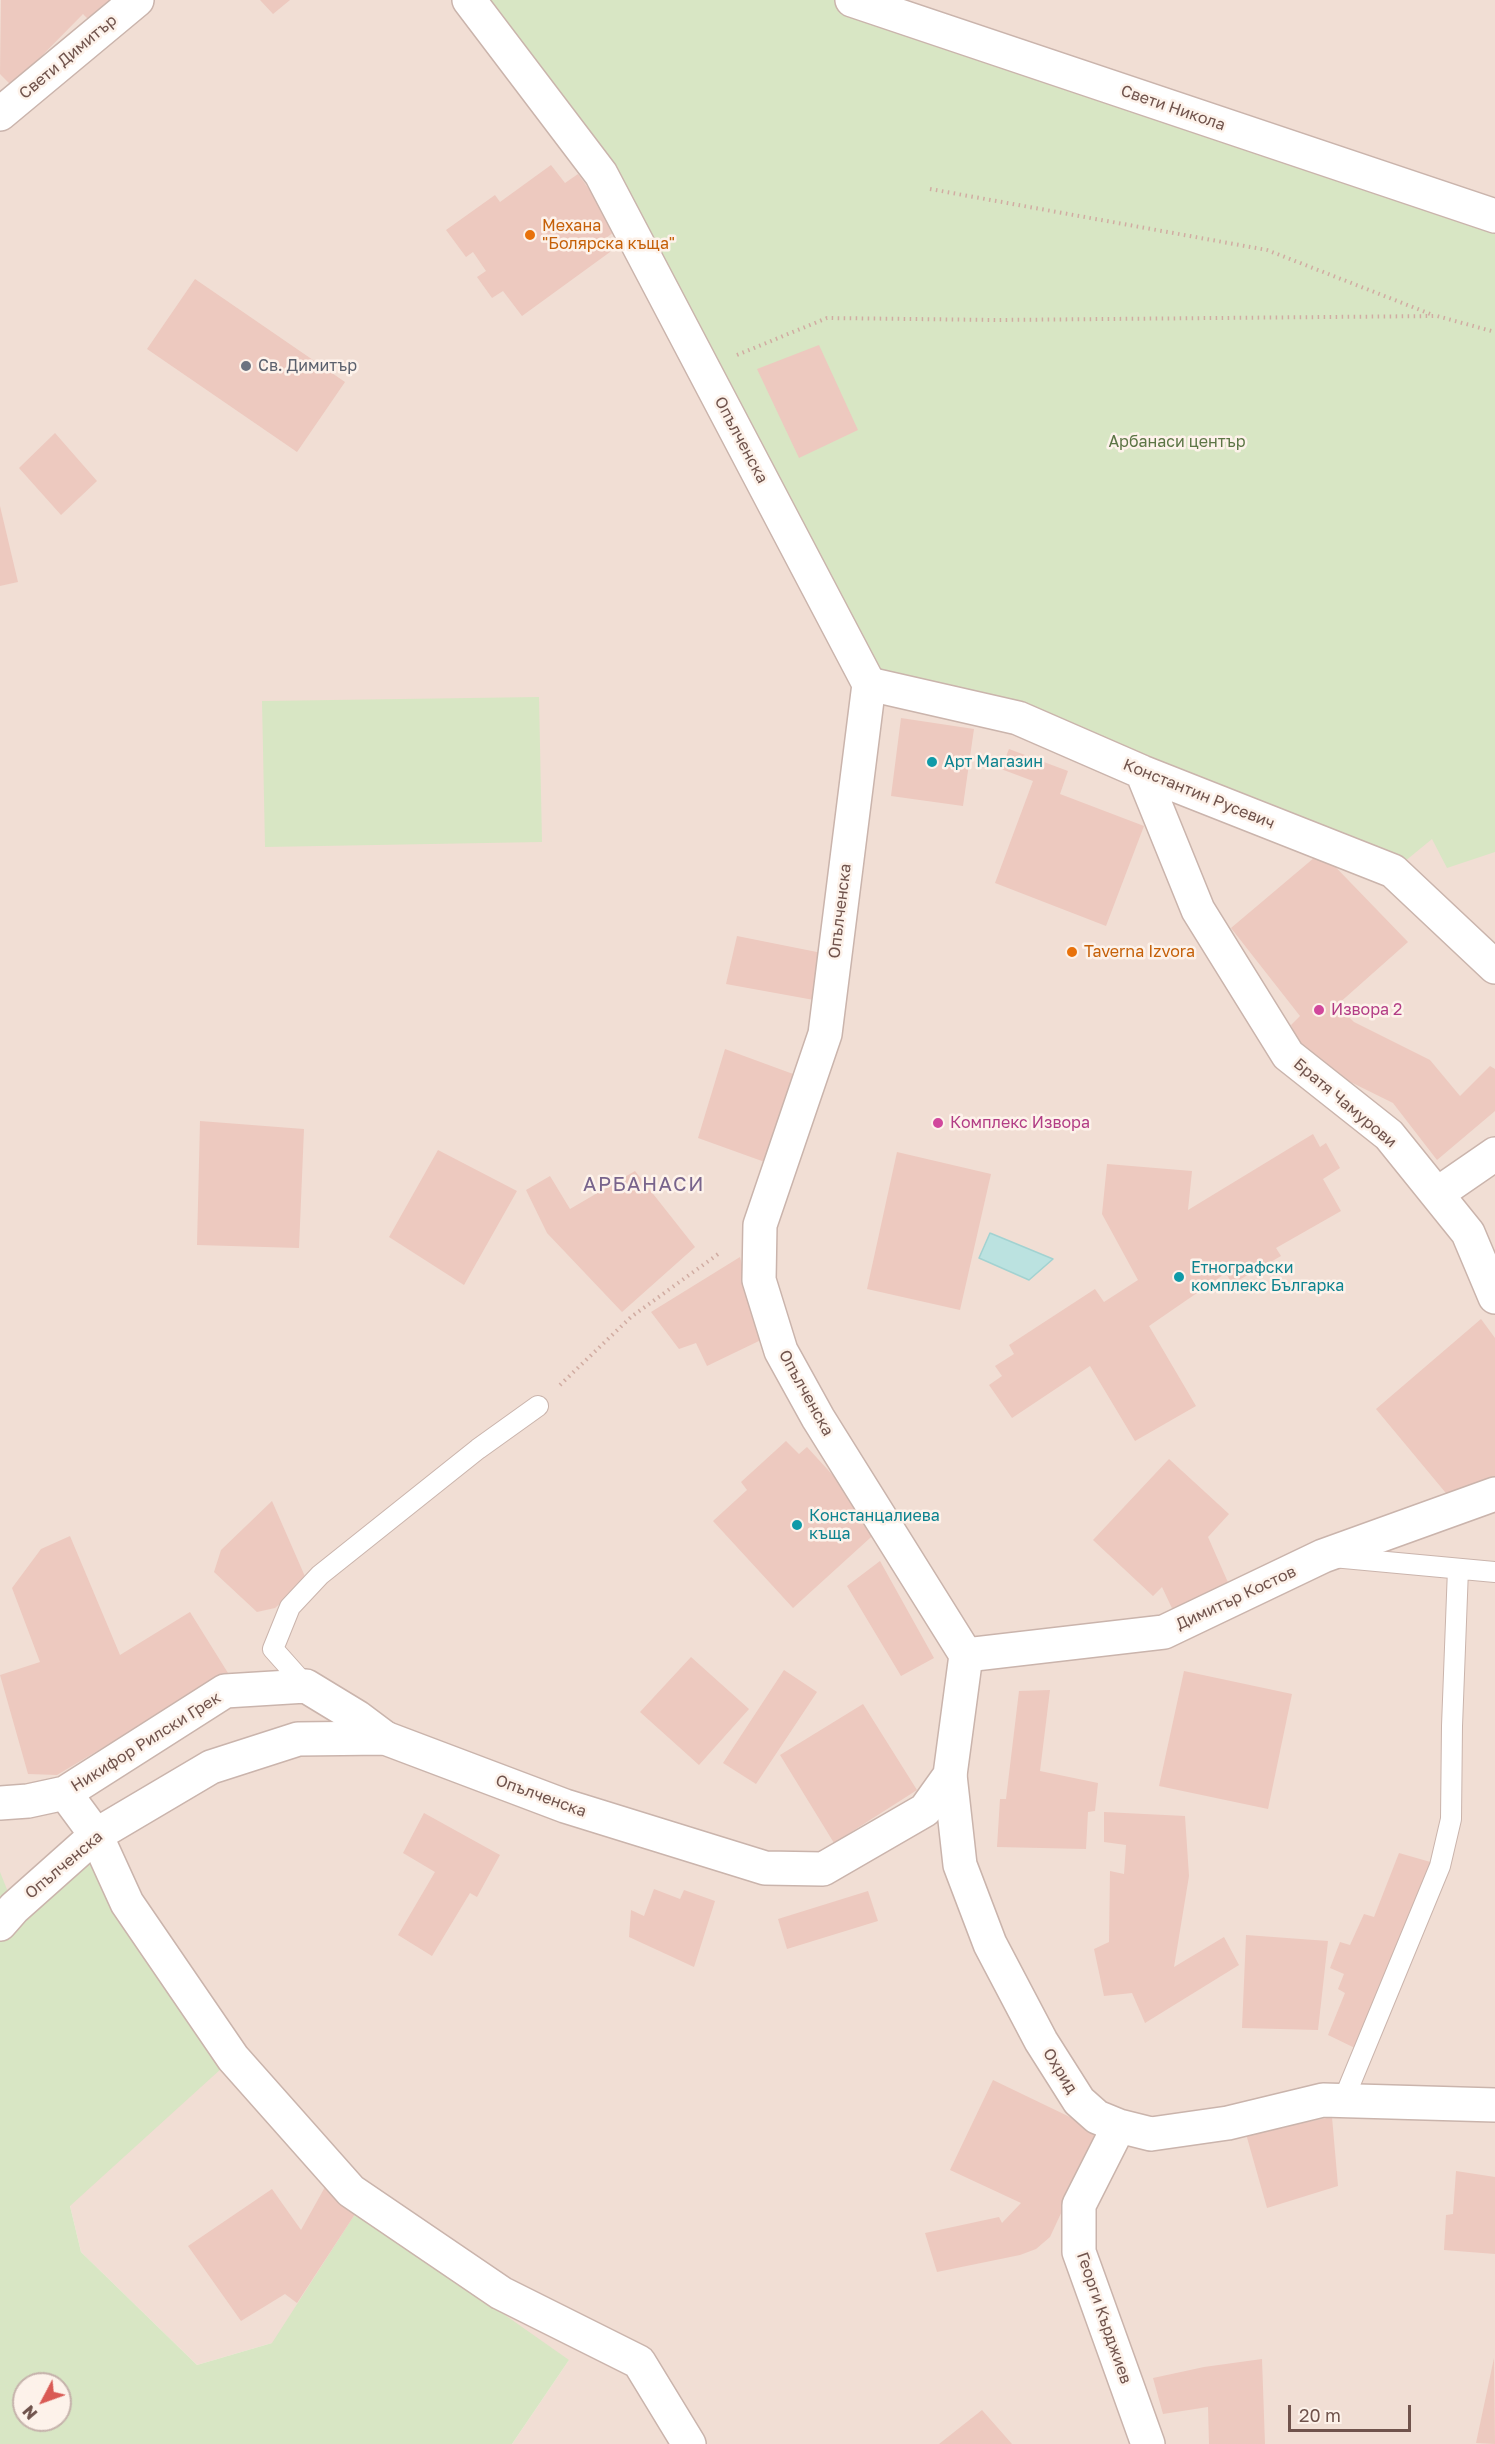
<!DOCTYPE html>
<html>
<head>
<meta charset="utf-8">
<style>
  body { margin:0 }
  #map { position:relative; width:1495px; height:2444px; overflow:hidden; background:#faeee5; font-family:"Golos Text",sans-serif }
  canvas { display:block }
  .north { position:absolute; left:12px; top:2372px; width:60px; height:60px; box-sizing:border-box; background:#fdf2ea; border:2px solid #c5b2ab; border-radius:50%; rotate:229deg; font-size:16px; font-weight:700; line-height:24px; text-align:center; color:#70534c }
  .north::after { content:''; display:block; margin:auto; width:21px; height:27px; background:#d95a54; clip-path:polygon(50% 0,100% 100%,50% 72%,0 100%) }
  .scale { position:absolute; left:1288px; top:2405px; width:123px; height:27px; box-sizing:border-box; border:3px solid #70534c; border-top:0; padding-left:8px; font-size:18px; line-height:21px; white-space:nowrap; color:#70534c; -webkit-text-stroke:4px #fdf2ea; paint-order:stroke }
</style>
</head>
<body>
<div id="map">
<canvas width="1495" height="2444"></canvas>
<div class="north">N</div>
<div class="scale">20 m</div>
</div>
<script>
const ctx = document.querySelector('canvas').getContext('2d');
ctx.lineJoin = 'round';
function fillPath(path, color) { ctx.fillStyle = color; ctx.fill(path, 'evenodd'); }
const poly = rows => new Path2D(rows.map(r => 'M' + r).join(''));
function strokePath(path, color, width, dash) { ctx.strokeStyle = color; ctx.lineWidth = width; ctx.lineCap = dash ? 'butt' : 'round'; ctx.setLineDash(dash || []); ctx.stroke(path); }
function write(font, color, halo, rows, align = 'center') {
  ctx.font = font + ' "Golos Text",sans-serif'; ctx.lineWidth = 5; ctx.setLineDash([]); ctx.textBaseline = 'middle'; ctx.strokeStyle = halo; ctx.fillStyle = color; for (const [text, x, y, turn = 0] of rows) {
    ctx.save(); ctx.translate(x, y); ctx.rotate((+turn || 0) * Math.PI / 180); ctx.textAlign = isNaN(turn) ? turn : align; if (halo) ctx.strokeText(text, 0, 0); ctx.fillText(text, 0, 0); ctx.restore();
  }
}
const residential = poly([
  [0,0,1495,0,1495,2444,512,2444,569,2360,272,2343,197,2365,81,2252,70,2206,0,2201]
]);
const green = poly([
  [469,0,852,0,1495,216,1495,852,1447,868,1432,839,1393,871,1142,772,869,684,601,174],
  [539,697,542,842,265,847,262,701],
  [96,1835,233,2058,70,2206,81,2252,197,2365,272,2343,357,2211,569,2360,512,2444,0,2444,0,1872,14,1907],
  [24,2384,60,2384,60,2420,24,2420]
]);
const water = poly([
  [990,1233,1053,1259,1029,1280,979,1258,990,1233]
]);
const building = poly([
  [1,0,118,0,93,24,83,14,12,86,0,74],
  [260,0,290,0,273,14],
  [551,165,565,183,578,174,618,229,602,241,610,252,522,316,503,291,492,298,477,277,486,271,473,252,466,257,446,230,495,195,500,202],
  [195,279,345,382,297,452,147,349],
  [819,345,858,430,799,458,757,369],
  [55,433,97,481,61,515,19,468],
  [0,506,18,582,0,586],
  [901,718,974,729,963,806,891,796],
  [1009,749,1068,771,1060,794,1144,826,1106,926,995,883,1033,781,1001,769],
  [1321,852,1408,942,1337,1005,1354,1022,1430,1060,1460,1096,1490,1066,1495,1069,1495,1111,1437,1160,1393,1103,1308,1061,1291,1025,1300,1016,1231,928],
  [737,936,827,954,814,1000,726,984],
  [725,1049,804,1078,773,1165,698,1138],
  [200,1121,304,1129,299,1248,197,1245],
  [1313,1134,1320,1147,1326,1143,1340,1168,1323,1179,1341,1211,1276,1248,1281,1256,1232,1284,1226,1273,1149,1326,1196,1406,1135,1441,1090,1366,1012,1418,989,1385,1002,1376,995,1366,1014,1354,1009,1345,1095,1289,1104,1302,1138,1280,1102,1214,1107,1164,1192,1171,1188,1210],
  [438,1150,517,1191,464,1285,389,1237],
  [897,1152,991,1174,960,1310,867,1289],
  [635,1171,695,1247,622,1312,547,1233,526,1190,550,1176,570,1209],
  [740,1257,761,1340,707,1366,696,1343,679,1349,651,1312],
  [1481,1319,1495,1338,1495,1477,1486,1486,1450,1498,1376,1409],
  [786,1441,799,1454,807,1447,881,1528,793,1608,713,1521,747,1490,741,1482],
  [1169,1459,1229,1514,1208,1537,1234,1596,1178,1621,1162,1587,1153,1596,1093,1540],
  [272,1501,307,1581,275,1608,257,1612,214,1572,221,1550],
  [70,1536,120,1655,190,1612,228,1673,57,1775,28,1774,0,1675,40,1662,12,1588,41,1549],
  [880,1561,934,1658,901,1676,847,1586],
  [691,1657,749,1709,699,1765,640,1712],
  [784,1670,817,1692,756,1784,723,1763],
  [1184,1671,1292,1694,1268,1809,1159,1786],
  [1050,1690,1040,1771,1098,1783,1095,1811,1088,1812,1086,1849,997,1847,1000,1799,1006,1799,1019,1691],
  [863,1704,917,1790,834,1843,780,1755],
  [1104,1812,1185,1816,1189,1876,1174,1967,1224,1937,1239,1965,1145,2023,1132,1993,1104,1996,1094,1949,1109,1942,1110,1871,1124,1874,1126,1845,1104,1842],
  [424,1813,500,1855,477,1897,470,1893,432,1956,398,1935,435,1872,403,1853],
  [1399,1853,1434,1863,1359,2050,1328,2035,1345,1993,1338,1989,1344,1974,1330,1968,1340,1942,1350,1945,1364,1914,1374,1917],
  [654,1889,680,1899,684,1890,715,1901,694,1967,629,1937,631,1910,644,1916],
  [868,1891,878,1921,787,1949,778,1919],
  [1246,1935,1328,1941,1318,2030,1242,2028],
  [993,2080,1099,2131,1050,2237,1036,2249,1020,2255,937,2272,925,2233,999,2217,1002,2223,1021,2203,950,2170],
  [1332,2117,1338,2186,1267,2208,1246,2134],
  [1456,2171,1495,2177,1495,2254,1444,2250,1446,2215,1453,2214],
  [325,2187,357,2211,297,2303,285,2294,241,2321,188,2246,272,2189,301,2230],
  [1494,2358,1495,2444,1476,2443],
  [1262,2359,1265,2444,1209,2444,1208,2407,1163,2414,1153,2378,1204,2367],
  [982,2410,1012,2444,939,2444]
]);
const path = poly([
  [930,189,1267,250,1433,315],
  [737,355,827,318,997,320,1437,316,1495,332],
  [560,1385,631,1317,721,1252]
]);
const service = poly([
  [1333,1557,1495,1572],
  [306,1686,273,1649,290,1607,320,1575,478,1449,538,1406],
  [1343,2101,1440,1866,1451,1819,1452,1726,1458,1569]
]);
const minor = poly([
  [852,0,1495,216],
  [0,114,137,0],
  [869,684,1018,718,1142,772,1393,871,1495,967],
  [1142,772,1198,910,1288,1055,1389,1135,1468,1233,1495,1297],
  [1437,1194,1495,1154],
  [966,1655,1164,1632,1323,1556,1495,1494],
  [950,1775,960,1865,990,1944,1041,2041,1079,2101,1097,2117,1119,2126,1151,2134,1228,2123,1323,2100,1495,2105],
  [65,1793,96,1835,127,1903,233,2058,351,2191,501,2293,639,2362,689,2444],
  [0,1803,28,1801,65,1793,225,1691,306,1686,357,1717,385,1738],
  [1119,2126,1079,2205,1079,2252,1148,2444]
]);
const tertiary = poly([
  [0,1924,14,1908,96,1835,211,1767,298,1739,385,1738,565,1806,765,1868,823,1869,925,1810,950,1775,966,1655,818,1418,781,1351,759,1280,760,1225,825,1034,869,684,601,174,469,0]
]);
const markers = [
  [530,235,6,"#e8710a"],
  [246,366,6,"#6b7280"],
  [932,762,6,"#0f9aa8"],
  [1072,952,6,"#e8710a"],
  [1319,1010,6,"#d1479c"],
  [938,1123,6,"#d1479c"],
  [1179,1277,6,"#0f9aa8"],
  [797,1525,6,"#0f9aa8"]
];
const streetNames = [
  ["Свети Димитър",68,57,-40],
  ["Свети Никола",1173,108,19],
  ["Опълченска",741,440,62],
  ["Константин Русевич",1199,794,22],
  ["Опълченска",840,911,-83],
  ["Братя Чамурови",1345,1103,40],
  ["Опълченска",806,1393,61],
  ["Димитър Костов",1236,1598,-25],
  ["Никифор Рилски Грек",146,1742,-32],
  ["Опълченска",541,1796,20],
  ["Опълченска",64,1865,-40],
  ["Охрид",1060,2071,58],
  ["Георги Кърджиев",1104,2318,71]
];
const foodNames = [
  ["Механа",542,226],
  ["\"Болярска къща\"",542,244],
  ["Taverna Izvora",1084,952]
];
const worshipNames = [
  ["Св. Димитър",258,366]
];
const parkNames = [
  ["Арбанаси център",1177,442]
];
const cultureNames = [
  ["Арт Магазин",944,762],
  ["Етнографски",1191,1268],
  ["комплекс Българка",1191,1286],
  ["Констанцалиева",809,1516],
  ["къща",809,1534]
];
const hotelNames = [
  ["Извора 2",1331,1010],
  ["Комплекс Извора",950,1123]
];
const quarterNames = [
  ["АРБАНАСИ",644,1185]
];
fillPath(residential, '#f1ded4');
fillPath(green, '#d8e6c4');
fillPath(water, '#bbe2e0');
strokePath(water, '#a2d2d1', 1.5);
fillPath(building, '#edc9bf');
strokePath(service, '#cab4ac', 22);
strokePath(minor, '#cab4ac', 36);
strokePath(tertiary, '#cab4ac', 36);
strokePath(path, '#d1aca2', 4, [1.5, 4.5]);
strokePath(service, '#fff', 20);
strokePath(minor, '#fff', 33);
strokePath(tertiary, '#fff', 33);
for (const [x, y, r, color] of markers) { const dot = new Path2D(); dot.arc(x, y, r, 0, 2 * Math.PI); ctx.fillStyle = color; ctx.fill(dot); strokePath(dot, '#fdf2ea', 2); }
write('16px', '#70534c', '#fdf2ea', streetNames);
write('16px', '#c56008', '#fdf2ea', foodNames, 'left');
write('16px', '#5b616d', '#fdf2ea', worshipNames, 'left');
write('16px', '#5c7545', '#fdf2ea', parkNames);
write('16px', '#0d838f', '#fdf2ea', cultureNames, 'left');
write('16px', '#b23c85', '#fdf2ea', hotelNames, 'left');
ctx.letterSpacing = '1.5px';
write('20px', '#78648c', '#fdf2ea', quarterNames);
ctx.letterSpacing = '0px';
</script>
</body>
</html>
